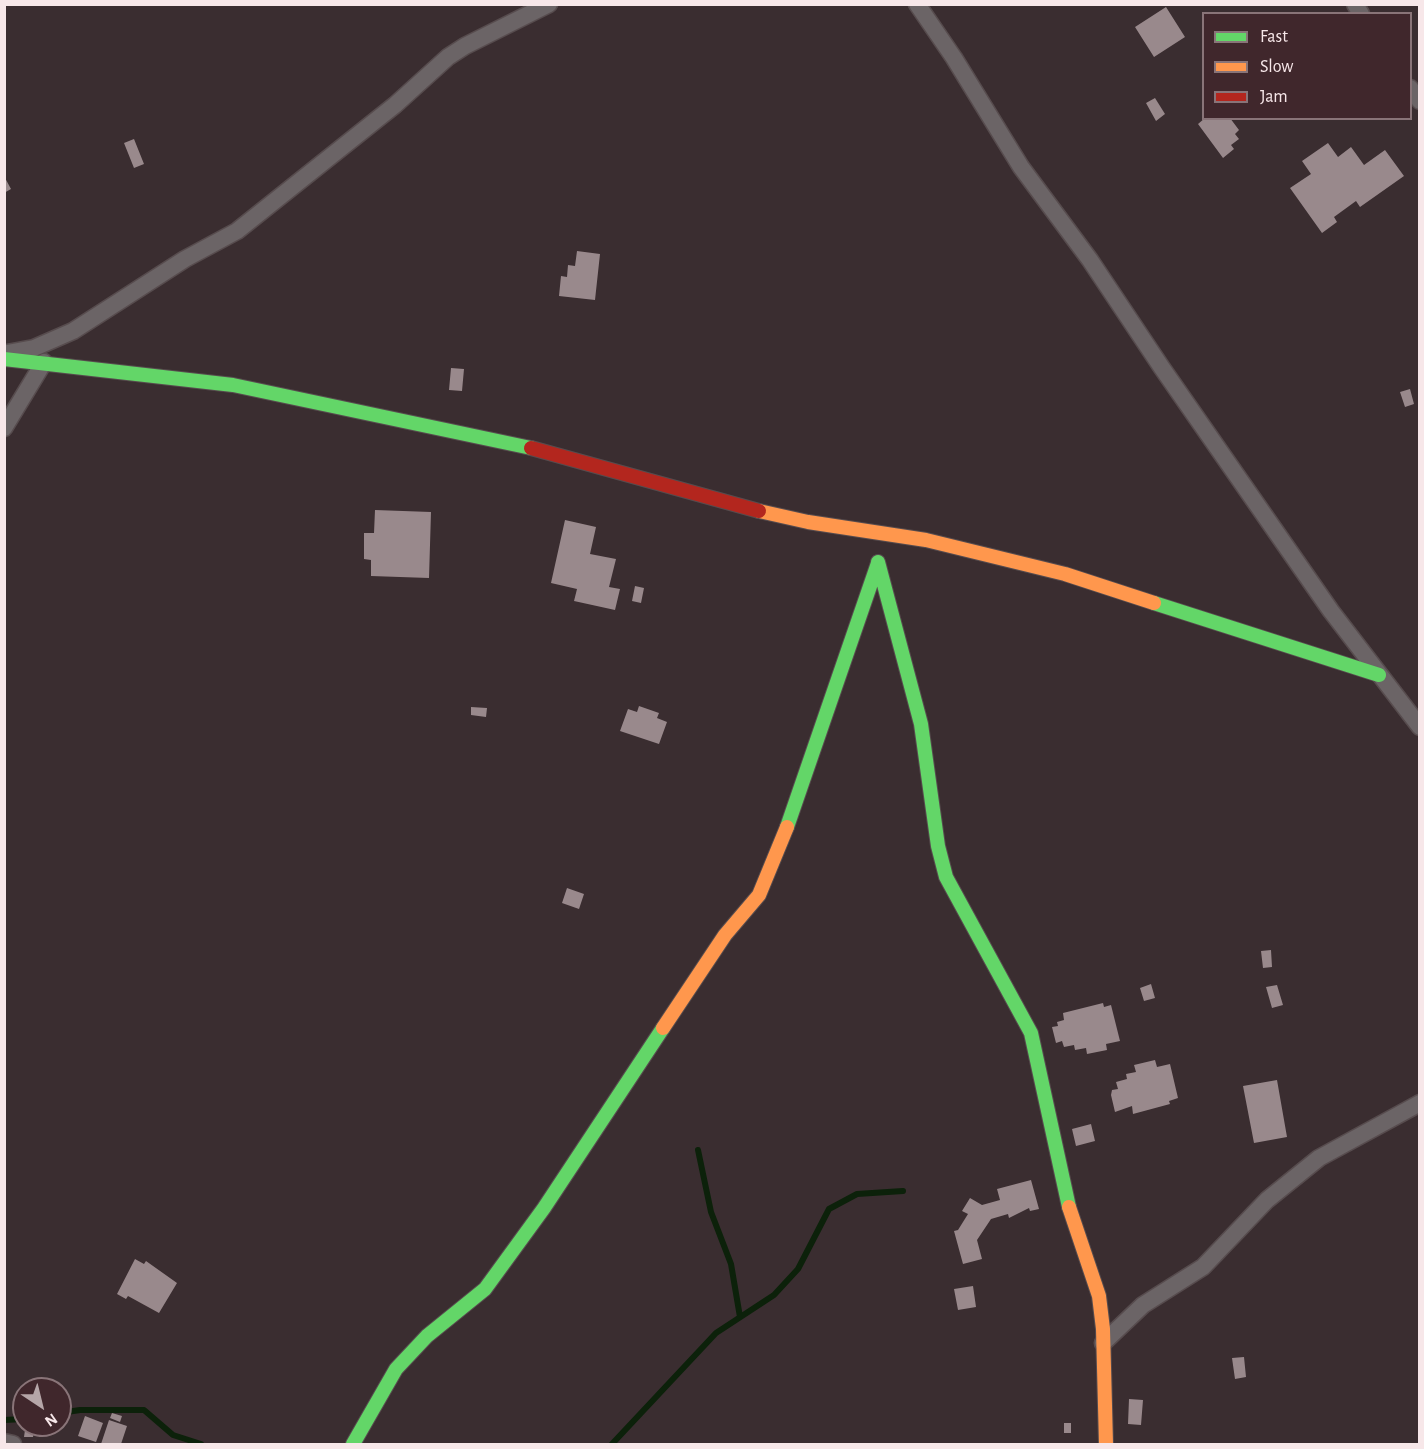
<!DOCTYPE html>
<html>
<head>
<meta charset="utf-8">
<style>
  body { margin:0 }
  #map { position:relative; width:1424px; height:1449px; overflow:hidden; background:#3a2d30; font-family:"Alegreya Sans",sans-serif }
  canvas { display:block }
  .frame { position:absolute; inset:0; border:6px solid #f7e7e9; pointer-events:none }
  .legend { position:absolute; left:1202px; top:12px; width:210px; height:108px; box-sizing:border-box; background:#40272c; border:2px solid #897478; margin:0; padding:8px 10px; list-style:none; font-size:18px; color:#f7e7e9 }
  .legend li { display:flex; align-items:center; gap:12px; height:30px }
  .legend b { width:30px; border:2px solid #897478 }
  .north { position:absolute; left:12px; top:1377px; width:60px; height:60px; box-sizing:border-box; background:#40272c; border:2px solid #897478; border-radius:50%; rotate:145deg; font-size:16px; font-weight:700; line-height:24px; text-align:center; color:#f7e7e9 }
  .north::after { content:''; display:block; margin:auto; width:21px; height:27px; background:#b5a6a8; clip-path:polygon(50% 0,100% 100%,50% 72%,0 100%) }
</style>
</head>
<body>
<div id="map">
<canvas width="1424" height="1449"></canvas>
<div class="frame"></div>
<ul class="legend">
<li><b style="height:8px;background:#63d668"></b>Fast</li>
<li><b style="height:8px;background:#ff974d"></b>Slow</li>
<li><b style="height:8px;background:#b3261e"></b>Jam</li>
</ul>
<div class="north">N</div>
</div>
<script>
const ctx = document.querySelector('canvas').getContext('2d');
ctx.lineJoin = 'round';
const poly = rows => new Path2D(rows.map(r => 'M' + r).join(''));
function strokePath(path, color, width, dash) { ctx.strokeStyle = color; ctx.lineWidth = width; ctx.lineCap = dash ? 'butt' : 'round'; ctx.setLineDash(dash || []); ctx.stroke(path); }
function fillPath(path, color) { ctx.fillStyle = color; ctx.fill(path, 'evenodd'); }
const stream = poly([
  [698,1150,711,1212,731,1264,740,1317],
  [60,1413,80,1410,144,1410,173,1435,201,1444],
  [4,1420,24,1419],
  [612,1444,716,1333,774,1295,798,1269,829,1209,857,1194,903,1191]
]);
const building = poly([
  [1166,7,1185,37,1154,57,1135,27],
  [1155,98,1165,114,1156,121,1146,103],
  [1205,118,1230,118,1239,130,1235,134,1239,139,1231,145,1234,149,1223,158,1198,124],
  [134,139,144,164,134,168,124,143],
  [1328,143,1338,157,1351,147,1364,165,1385,150,1404,176,1360,207,1356,201,1334,217,1337,222,1322,233,1290,188,1311,174,1302,161],
  [4,176,11,189,4,193],
  [577,251,600,254,595,300,559,296,561,276,567,277,568,265,575,266],
  [451,368,464,369,462,391,449,390],
  [1410,389,1414,404,1405,407,1400,392],
  [375,510,431,512,429,578,371,576,371,560,364,559,364,533,374,533],
  [565,520,596,527,590,554,616,559,609,587,620,589,615,610,574,601,577,589,551,583],
  [635,586,644,588,641,603,632,601],
  [639,706,659,713,657,718,667,722,659,744,620,731,628,709,637,712],
  [471,707,487,708,486,717,471,715],
  [567,888,584,894,579,909,562,903],
  [1271,950,1272,967,1263,968,1261,951],
  [1151,984,1155,998,1144,1001,1140,988],
  [1277,985,1283,1005,1272,1008,1266,987],
  [1103,1003,1104,1007,1111,1005,1120,1041,1106,1044,1107,1050,1087,1054,1086,1048,1075,1050,1074,1045,1064,1047,1062,1041,1056,1043,1052,1027,1058,1026,1057,1022,1064,1020,1063,1013],
  [1155,1060,1157,1067,1170,1064,1178,1098,1169,1101,1170,1104,1133,1114,1132,1106,1115,1112,1111,1095,1112,1090,1118,1089,1116,1082,1127,1079,1126,1074,1136,1072,1134,1065],
  [1277,1080,1287,1137,1254,1143,1243,1086],
  [1091,1124,1095,1141,1076,1146,1072,1129],
  [1031,1180,1039,1209,1030,1211,1029,1208,1009,1218,1008,1214,991,1219,977,1240,982,1259,963,1264,954,1231,958,1230,968,1214,962,1211,970,1198,982,1205,1000,1200,997,1189],
  [135,1259,144,1264,146,1261,177,1283,159,1313,128,1296,126,1299,117,1294],
  [973,1286,976,1307,958,1310,954,1289],
  [1244,1357,1246,1377,1235,1379,1232,1358],
  [1129,1399,1143,1400,1141,1425,1128,1424],
  [112,1413,122,1416,120,1422,110,1418],
  [85,1416,103,1423,96,1442,78,1436],
  [109,1420,127,1426,121,1444,101,1444],
  [1064,1423,1071,1423,1071,1433,1064,1433],
  [25,1430,34,1430,33,1437,24,1437]
]);
const street = poly([
  [917,4,954,58,1021,167,1090,260,1162,368,1331,611,1420,727],
  [1355,4,1361,14],
  [1410,88,1420,101],
  [7,353,34,348,73,331,185,259,237,231,395,105,448,57,465,46,549,4],
  [4,428,44,362],
  [1103,1343,1143,1305,1203,1267,1267,1200,1319,1158,1420,1103],
  [4,1442,13,1444]
]);
const fast = poly([
  [4,359,233,385,531,448],
  [878,562,921,724,938,846,946,877,1031,1033,1069,1207],
  [1154,603,1379,675],
  [787,827,878,563],
  [353,1444,396,1369,427,1336,485,1289,544,1208,663,1028]
]);
const slow = poly([
  [759,511,808,522,926,540,1065,574,1154,603],
  [663,1028,725,935,759,895,787,827],
  [1069,1207,1099,1296,1103,1329,1106,1444]
]);
const jam = poly([
  [531,448,759,511]
]);
strokePath(stream, '#0c210a', 6);
fillPath(building, '#99898c');
strokePath(street, '#574c4e', 19);
strokePath(fast, '#574c4e', 16);
strokePath(slow, '#574c4e', 16);
strokePath(jam, '#574c4e', 16);
strokePath(street, '#6b6466', 16);
strokePath(fast, '#63d668', 14);
strokePath(slow, '#ff974d', 14);
strokePath(jam, '#b3261e', 14);
</script>
</body>
</html>
